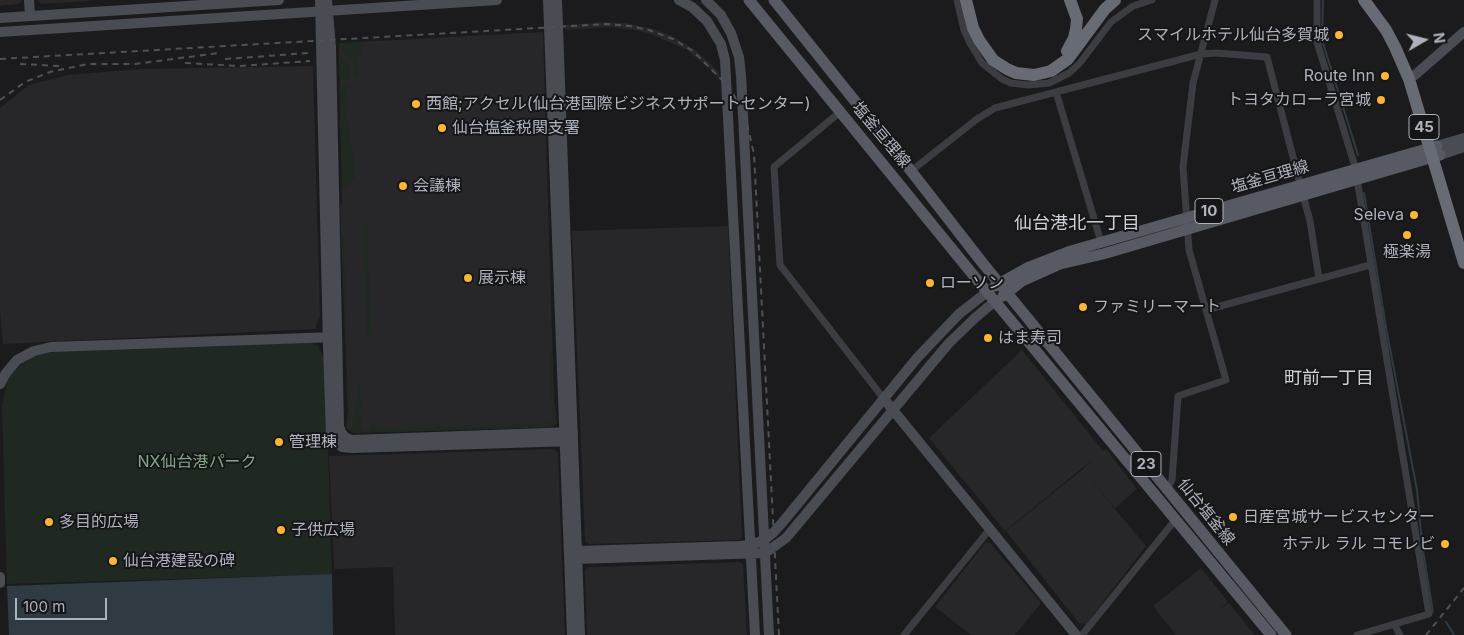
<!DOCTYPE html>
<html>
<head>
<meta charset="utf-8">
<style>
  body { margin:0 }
  #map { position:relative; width:1464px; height:635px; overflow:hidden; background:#1b1b1d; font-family:Inter,sans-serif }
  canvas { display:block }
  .north { position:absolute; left:1399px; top:15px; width:50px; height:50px; -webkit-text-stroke:4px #161618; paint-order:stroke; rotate:82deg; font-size:14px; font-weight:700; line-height:20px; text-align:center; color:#adb2bd }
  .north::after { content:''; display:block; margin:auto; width:18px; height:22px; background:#adb2bd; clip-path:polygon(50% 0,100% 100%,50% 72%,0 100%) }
  .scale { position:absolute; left:15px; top:598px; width:92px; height:22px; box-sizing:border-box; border:2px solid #adb2bd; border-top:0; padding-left:6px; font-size:15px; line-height:18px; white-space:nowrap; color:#adb2bd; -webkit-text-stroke:4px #161618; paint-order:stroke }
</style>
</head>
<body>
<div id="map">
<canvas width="1464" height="635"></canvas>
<div class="north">N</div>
<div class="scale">100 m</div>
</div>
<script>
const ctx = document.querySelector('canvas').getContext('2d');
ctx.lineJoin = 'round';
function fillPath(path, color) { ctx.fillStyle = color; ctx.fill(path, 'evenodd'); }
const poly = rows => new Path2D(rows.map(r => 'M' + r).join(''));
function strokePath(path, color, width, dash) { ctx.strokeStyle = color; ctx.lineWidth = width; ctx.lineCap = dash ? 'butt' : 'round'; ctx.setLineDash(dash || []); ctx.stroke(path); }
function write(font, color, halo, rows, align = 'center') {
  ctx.font = font + ' Inter,"Noto Sans JP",sans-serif'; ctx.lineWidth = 4; ctx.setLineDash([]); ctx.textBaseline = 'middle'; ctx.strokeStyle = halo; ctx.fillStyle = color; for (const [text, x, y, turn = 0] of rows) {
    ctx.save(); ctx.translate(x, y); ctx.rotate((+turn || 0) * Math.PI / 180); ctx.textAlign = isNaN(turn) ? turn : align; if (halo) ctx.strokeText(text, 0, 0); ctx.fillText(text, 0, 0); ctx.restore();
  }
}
const built = poly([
  [0,0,22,0,19,4,0,6],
  [38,0,89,0,89,1,41,4],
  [606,22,626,23,657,30,674,37,695,50,719,72,720,81,713,72,687,50,651,34,636,30,607,27,565,30,565,25],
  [543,32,554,402,557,423,553,427,354,433,346,428,348,411,340,207,342,203,339,43],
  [313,66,320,316,315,329,3,344,0,311,0,108,29,85,68,75,140,69],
  [728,226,742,537,739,540,589,544,585,541,572,231],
  [1022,350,1103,451,1106,449,1137,489,1115,508,1084,472,1146,546,1086,624,1079,623,1006,531,1082,470,1092,460,1005,531,929,438],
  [554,449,558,453,565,635,395,635,393,567,334,569,329,456],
  [985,543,990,543,1041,603,1015,635,971,635,935,607],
  [740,562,743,565,747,635,587,635,585,570,588,567],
  [1201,568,1228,602,1220,609,1229,603,1255,635,1176,635,1153,606]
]);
const green = poly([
  [361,42,362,53,357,54,358,75,354,79,354,63,346,54,339,48,339,43],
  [339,53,350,64,350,80,341,80,339,77],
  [339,85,350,85,346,90,349,107,346,110,346,114,350,126,350,142,354,155,355,178,346,189,342,185],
  [366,224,369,227,367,230,371,331,373,334,369,337,367,336,364,227],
  [342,237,344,237,347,357,346,357],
  [309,342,318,346,325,360,332,574,7,584,2,405,7,383,11,374,18,367,37,355,59,351],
  [550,353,553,353,554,402,557,423,553,427,354,433,351,431,358,395,358,381,360,381,361,410,359,411,360,417,361,417,363,431,369,430,374,417,374,425,379,429,552,423],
  [349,380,350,410,348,429,346,428,348,411,346,381]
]);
const water = poly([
  [332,574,333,635,9,635,7,586]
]);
const stream = poly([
  [1323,0,1322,40,1358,155],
  [1364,193,1387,333,1417,490,1422,544,1433,612],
  [1446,622,1454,635]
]);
const street = poly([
  [957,0,964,30,970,43,982,63,1002,79,1011,83,1028,85,1049,83,1069,73,1079,64,1111,22,1133,6,1152,0],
  [1317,0,1317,42,1356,170],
  [1056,92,1101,242],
  [840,112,774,167,780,265,884,399],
  [911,171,977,119,995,108,1201,54,1216,53,1267,57,1300,184],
  [1357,179,1429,614,1357,635],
  [1319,279,1370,265],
  [1206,310,1319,279,1310,221,1303,195],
  [1167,489,1172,480,1178,396,1226,380,1189,250,1183,167,1193,83,1215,0],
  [1394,624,1400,635],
  [904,635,990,529],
  [1082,635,1176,519]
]);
const secondary = poly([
  [29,0,30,16],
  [320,0,328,346,331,435,334,440,342,447,352,448,573,441],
  [327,0,331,48,339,426,341,432,345,437,351,440,573,432],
  [548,0,572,635],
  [557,0,580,635],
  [679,0,692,7,707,21,721,44,725,60,755,635],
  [706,0,721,15,731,33,739,57,741,75,769,635],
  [0,18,279,0],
  [0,32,497,0],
  [1415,75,1464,32],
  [1437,146,1464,138],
  [1440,155,1464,147],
  [0,384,6,373,17,360,34,351,51,347,335,337],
  [884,399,1076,635],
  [572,554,577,551,739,546,751,545,764,540,774,532,782,523,917,358,959,314,987,292],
  [572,557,577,559,765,553,786,538,949,343,975,318,995,301],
  [0,577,0,583]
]);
const primary = poly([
  [749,0,974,276,1271,635],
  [774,0,911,171,981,261,1286,635],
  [995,286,1027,268,1071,251,1437,146],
  [1003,296,1022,281,1060,264,1103,254,1440,155]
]);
const highway = poly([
  [966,0,973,28,979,40,993,60,1007,69,1016,73,1034,75,1051,71,1068,59,1105,9,1115,0],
  [1364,0,1386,30,1395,47,1409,79,1464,263],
  [1067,51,1074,38,1076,29,1077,19,1070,0]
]);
const rail = poly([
  [0,59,607,24,630,26,649,30,673,39,693,51,722,80,733,93,747,124,754,154,779,635],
  [225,59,309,53],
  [185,63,240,66,310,61],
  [20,64,60,66],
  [0,100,25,82,50,72,88,64,135,64,219,53],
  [1426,635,1464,588]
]);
const markers = [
  [1339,35,5,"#fcb534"],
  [1385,76,5,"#fcb534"],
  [1381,100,5,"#fcb534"],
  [416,104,5,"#fcb534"],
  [442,128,5,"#fcb534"],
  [403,186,5,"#fcb534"],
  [1414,215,5,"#fcb534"],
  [1407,235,5,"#fcb534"],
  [468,278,5,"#fcb534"],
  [930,283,5,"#fcb534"],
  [1083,307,5,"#fcb534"],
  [988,338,5,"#fcb534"],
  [279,442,5,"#fcb534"],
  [1233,517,5,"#fcb534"],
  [49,522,5,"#fcb534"],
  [281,530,5,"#fcb534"],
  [1445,544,5,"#fcb534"],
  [113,561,5,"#fcb534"]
];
const shields = [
  [1424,127,30],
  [1209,211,28],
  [1146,464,30]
];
const shieldNames = [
  ["45",1424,127],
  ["10",1209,211],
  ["23",1146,464]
];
const poiNames = [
  ["スマイルホテル仙台多賀城",1329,35,"right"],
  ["Route Inn",1375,76,"right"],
  ["トヨタカローラ宮城",1371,100,"right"],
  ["西館;アクセル(仙台港国際ビジネスサポートセンター)",426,104],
  ["仙台塩釜税関支署",452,128],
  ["会議棟",413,186],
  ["Seleva",1404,215,"right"],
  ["極楽湯",1407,252,"center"],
  ["展示棟",478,278],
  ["ローソン",940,283],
  ["ファミリーマート",1093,307],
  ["はま寿司",998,338],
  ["管理棟",289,442],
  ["日産宮城サービスセンター",1243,517],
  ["多目的広場",59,522],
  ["子供広場",291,530],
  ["ホテル ラル コモレビ",1435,544,"right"],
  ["仙台港建設の碑",123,561]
];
const streetNames = [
  ["塩釜亘理線",881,135,50],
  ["塩釜亘理線",1270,177,-16],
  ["仙台塩釜線",1206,512,51]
];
const parkNames = [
  ["NX仙台港パーク",197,462]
];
const neighbourhoodNames = [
  ["仙台港北一丁目",1077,224],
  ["町前一丁目",1329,379]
];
fillPath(built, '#27272a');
fillPath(green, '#202921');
fillPath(water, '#2f3a43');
strokePath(stream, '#2f3a43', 2);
strokePath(street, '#3b3d43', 7);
strokePath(secondary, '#494c53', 10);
strokePath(primary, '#575a62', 11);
strokePath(highway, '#676b74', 12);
strokePath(rail, '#4e5158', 2, [6, 5]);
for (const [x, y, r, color] of markers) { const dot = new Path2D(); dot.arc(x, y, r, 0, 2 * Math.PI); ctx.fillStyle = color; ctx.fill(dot); strokePath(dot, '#161618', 2); }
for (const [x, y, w] of shields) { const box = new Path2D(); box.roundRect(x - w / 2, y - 12.5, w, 25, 4); ctx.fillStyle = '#161618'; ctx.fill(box); strokePath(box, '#adb2bd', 1); }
write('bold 15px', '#adb2bd', null, shieldNames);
write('16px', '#adb2bd', '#161618', poiNames, 'left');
write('16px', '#adb2bd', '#161618', streetNames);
write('16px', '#83a985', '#161618', parkNames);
write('18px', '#ced1d9', '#161618', neighbourhoodNames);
</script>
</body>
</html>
